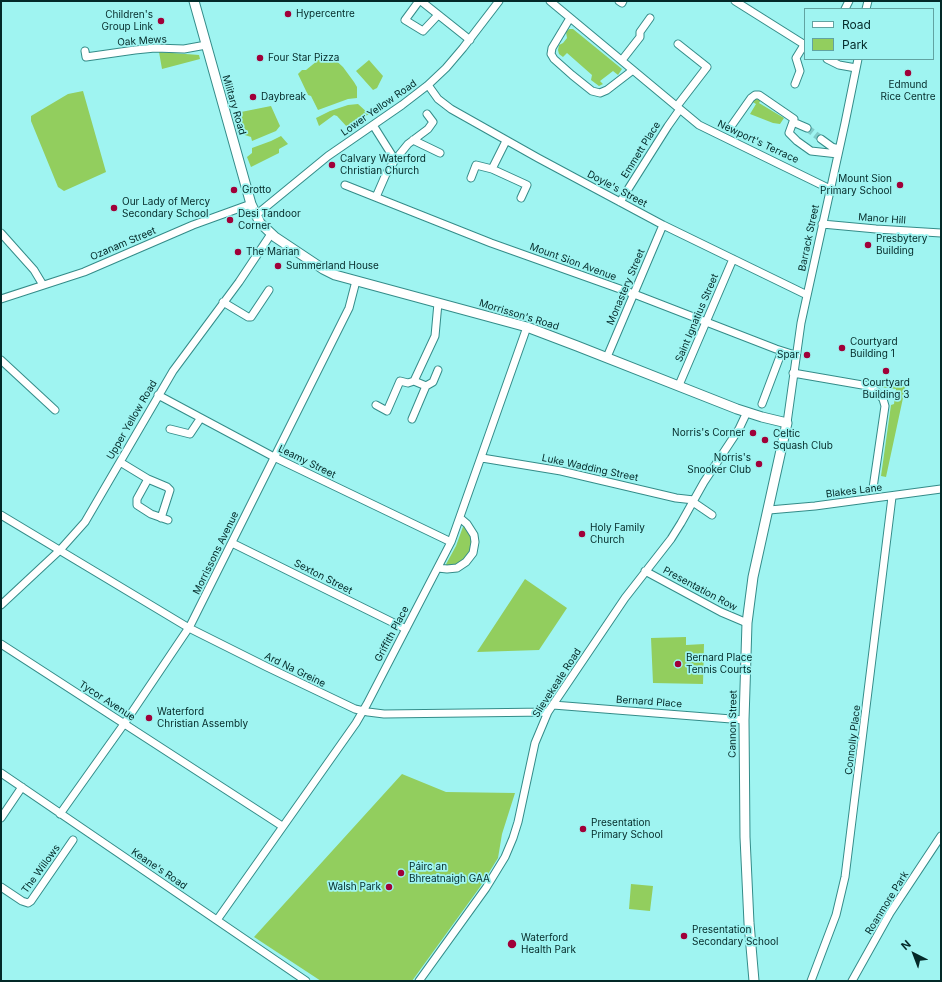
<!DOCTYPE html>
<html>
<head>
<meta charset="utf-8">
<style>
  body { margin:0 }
  #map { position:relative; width:942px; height:982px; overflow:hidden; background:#9ff4f1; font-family:Inter,sans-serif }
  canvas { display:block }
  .frame { position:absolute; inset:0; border:2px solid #032928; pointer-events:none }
  .legend { position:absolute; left:804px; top:8px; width:130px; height:52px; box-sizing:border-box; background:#9ff4f1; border:1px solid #61a3a1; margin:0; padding:5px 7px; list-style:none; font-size:12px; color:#032928 }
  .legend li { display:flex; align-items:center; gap:8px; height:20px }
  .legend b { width:20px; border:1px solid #61a3a1 }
  .north { position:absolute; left:894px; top:934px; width:40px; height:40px; -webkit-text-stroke:3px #9ff4f1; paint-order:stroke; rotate:318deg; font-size:11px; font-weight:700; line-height:16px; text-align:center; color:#032928 }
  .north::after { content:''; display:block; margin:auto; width:14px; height:18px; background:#032928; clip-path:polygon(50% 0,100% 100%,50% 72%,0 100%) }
</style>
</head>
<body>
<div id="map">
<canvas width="942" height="982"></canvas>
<div class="frame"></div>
<ul class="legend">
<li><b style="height:5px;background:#fff"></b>Road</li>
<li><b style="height:11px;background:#92ce5e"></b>Park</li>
</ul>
<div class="north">N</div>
</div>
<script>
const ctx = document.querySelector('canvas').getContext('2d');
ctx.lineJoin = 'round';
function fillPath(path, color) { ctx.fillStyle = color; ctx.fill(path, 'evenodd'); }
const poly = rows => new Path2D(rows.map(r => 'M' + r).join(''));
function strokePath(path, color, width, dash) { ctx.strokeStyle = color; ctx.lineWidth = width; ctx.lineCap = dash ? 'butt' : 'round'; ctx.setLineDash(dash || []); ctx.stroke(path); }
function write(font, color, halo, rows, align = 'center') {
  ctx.font = font + ' Inter,sans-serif'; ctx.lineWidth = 3.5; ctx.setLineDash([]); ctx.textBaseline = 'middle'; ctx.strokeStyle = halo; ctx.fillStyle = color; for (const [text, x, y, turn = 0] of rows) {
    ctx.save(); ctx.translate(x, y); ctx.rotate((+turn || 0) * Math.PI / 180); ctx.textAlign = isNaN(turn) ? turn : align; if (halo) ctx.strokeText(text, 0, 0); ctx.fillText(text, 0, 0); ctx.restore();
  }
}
const green = poly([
  [569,29,573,29,622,69,618,75,613,71,600,81,603,84,599,86,591,80,592,75,567,53,563,57,559,54,558,50,559,45,563,43,567,38,566,32],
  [159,52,199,55,200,59,162,69],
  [330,55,343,67,354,82,357,87,357,98,348,99,318,110,311,96,308,95,298,74,302,70,306,70,322,57],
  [369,60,383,76,377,88,373,90,356,71],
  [83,91,106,172,64,191,58,187,31,121,31,116,68,94],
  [754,99,757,99,761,100,759,103,784,118,780,124,773,123,750,114,756,104,751,101],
  [358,104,369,114,348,128,337,116,334,115,319,126,316,118,330,111,348,105],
  [271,106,280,126,276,131,252,141,251,137,242,134,236,113],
  [281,136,288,144,279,149,279,153,251,167,247,157,252,153,252,148,271,141],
  [879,383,906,384,886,477,881,476,891,405,894,404,896,389,878,387],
  [464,524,470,533,472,541,471,549,468,556,461,562,451,566,445,566,456,546],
  [525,579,567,608,539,650,477,652],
  [686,637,686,645,704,644,703,684,653,683,651,638],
  [402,774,446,792,515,793,502,834,498,858,480,887,412,981,321,981,254,937],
  [631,884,653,886,650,911,629,909]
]);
const minorTunnel = poly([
  [807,128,821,139]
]);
const minor = poly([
  [419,1,405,20,423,31,438,15],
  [421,1,470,40],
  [550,1,699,125,830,189],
  [619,1,622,3,623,1],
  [735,1,805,45],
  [845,9,849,1],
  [866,9,868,1],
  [570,18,552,48,551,54,554,59,572,75,592,91,600,93,607,90,633,70],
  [85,51,86,57,135,50,155,48,184,49,206,45],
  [827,59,839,65,856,68],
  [622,60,640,37,640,32,650,18],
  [795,84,800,71,796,58,804,45],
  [428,85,438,99,451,109,538,158,663,225,807,295],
  [677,106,707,67,678,44],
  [793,122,807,128],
  [373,125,395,160],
  [732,125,751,98,755,95,759,95,794,119,789,133,797,141,811,151,838,154],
  [821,139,832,147,839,149],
  [413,140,440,153],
  [492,169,506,141],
  [471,178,476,165,492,169,527,185,521,198],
  [345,185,491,243,634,294,776,349,795,355],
  [376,197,386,174,395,160,408,144,428,129,433,122,427,114],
  [620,202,668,126,680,109],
  [256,215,328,156,402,105,428,85,446,68,463,48,499,1],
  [822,224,876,229,941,233],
  [1,233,34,270,43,285],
  [1,299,84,272,193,225,251,204],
  [223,302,248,317,251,317,269,290],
  [607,357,663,225],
  [1,360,55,410],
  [793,373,868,386,876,391,883,399,885,406,873,488],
  [414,381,435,336,438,303],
  [679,385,733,259],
  [426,386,433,382,438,370],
  [158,395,274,457,451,542],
  [762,404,782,351],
  [376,405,387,411,400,381,408,383,414,381,426,386,412,419],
  [787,423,801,323,845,123,858,59],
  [170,429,190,434,200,419],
  [482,458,561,471,676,498,694,500],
  [120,462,148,479,137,499,137,505,151,514,168,520],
  [148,479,167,487,170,490,161,518],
  [693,502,712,515],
  [769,510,815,506,941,489],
  [1,515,189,628,267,667,355,709,368,712,384,714,548,712],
  [232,543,406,629],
  [438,568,447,569,457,568,466,562,473,553,475,542,474,535,467,524,460,518],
  [645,571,721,612,747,623],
  [1,605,60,550,85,522,173,371,239,282,271,234],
  [1,644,282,826],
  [553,705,744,720],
  [1,773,306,981],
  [60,814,124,724,190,626,349,308,356,281],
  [1,818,22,787],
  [1,887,22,901,28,903,31,901,73,840],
  [217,920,356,723,367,704,451,542,527,327],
  [419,981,486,888,505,857,513,838,518,822,535,743,548,712,625,598,671,539,681,523,704,482,739,429,747,412],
  [811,981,836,915,845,877,892,497],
  [852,981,890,913,941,836]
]);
const major = poly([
  [194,1,251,204,260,223,275,237,323,269,335,275,527,327,577,346,737,409,762,417,787,423,753,577,747,623,744,720,745,837,749,923,754,981]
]);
const markers = [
  [288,14,4,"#a00039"],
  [161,21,4,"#a00039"],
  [260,58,4,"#a00039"],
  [908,73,4,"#a00039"],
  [253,97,4,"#a00039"],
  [332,165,4,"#a00039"],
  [900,185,4,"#a00039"],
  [234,190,4,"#a00039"],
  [114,208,4,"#a00039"],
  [230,220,4,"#a00039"],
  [868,245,4,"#a00039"],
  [238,252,4,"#a00039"],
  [278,266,4,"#a00039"],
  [842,348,4,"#a00039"],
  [807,355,4,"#a00039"],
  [886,371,4,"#a00039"],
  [753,433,4,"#a00039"],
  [765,440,4,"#a00039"],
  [759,464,4,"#a00039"],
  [582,534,4,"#a00039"],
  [678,664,4,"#a00039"],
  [149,718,4,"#a00039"],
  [583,829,4,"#a00039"],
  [401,873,4,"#a00039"],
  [389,887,4,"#a00039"],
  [684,936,4,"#a00039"],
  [512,944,5,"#a00039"]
];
const poiNames = [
  ["Hypercentre",296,14],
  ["Children's",153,15,"right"],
  ["Group Link",153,27,"right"],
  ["Four Star Pizza",268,58],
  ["Edmund",908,85,"center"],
  ["Rice Centre",908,97,"center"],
  ["Daybreak",261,97],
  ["Calvary Waterford",340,159],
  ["Christian Church",340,171],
  ["Mount Sion",892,179,"right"],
  ["Primary School",892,191,"right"],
  ["Grotto",242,190],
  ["Our Lady of Mercy",122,202],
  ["Secondary School",122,214],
  ["Desi Tandoor",238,214],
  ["Corner",238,226],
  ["Presbytery",876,239],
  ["Building",876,251],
  ["The Marian",246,252],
  ["Summerland House",286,266],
  ["Courtyard",850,342],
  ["Building 1",850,354],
  ["Spar",799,355,"right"],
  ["Courtyard",886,383,"center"],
  ["Building 3",886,395,"center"],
  ["Norris's Corner",745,433,"right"],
  ["Celtic",773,434],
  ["Squash Club",773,446],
  ["Norris's",751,458,"right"],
  ["Snooker Club",751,470,"right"],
  ["Holy Family",590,528],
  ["Church",590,540],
  ["Bernard Place",686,658],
  ["Tennis Courts",686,670],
  ["Waterford",157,712],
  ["Christian Assembly",157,724],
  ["Presentation",591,823],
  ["Primary School",591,835],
  ["Páirc an",409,867],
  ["Bhreatnaigh GAA",409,879],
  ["Walsh Park",381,887,"right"],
  ["Presentation",692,930],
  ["Secondary School",692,942],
  ["Waterford",521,938],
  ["Health Park",521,950]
];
const streetNames = [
  ["Oak Mews",142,41,-4],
  ["Military Road",234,105,74],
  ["Lower Yellow Road",379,108,-35],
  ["Newport's Terrace",758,142,25],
  ["Emmett Place",641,150,-58],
  ["Doyle's Street",617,189,28],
  ["Manor Hill",882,219,4],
  ["Barrack Street",809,238,-78],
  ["Ozanam Street",123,244,-23],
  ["Mount Sion Avenue",573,262,20],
  ["Monastery Street",626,287,-67],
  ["Morrisson's Road",519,315,17],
  ["Saint Ignatius Street",697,318,-67],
  ["Upper Yellow Road",132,420,-60],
  ["Leamy Street",307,462,26],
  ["Luke Wadding Street",590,468,12],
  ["Blakes Lane",854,491,-7],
  ["Morrissons Avenue",216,553,-64],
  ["Sexton Street",323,577,27],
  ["Presentation Row",700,589,28],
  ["Griffith Place",392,634,-62],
  ["Ard Na Greine",295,670,26],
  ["Slievekeale Road",557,683,-57],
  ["Tycor Avenue",107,701,33],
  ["Bernard Place",649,702,4],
  ["Cannon Street",733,724,-89],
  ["Connolly Place",853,740,-83],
  ["The Willows",41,869,-54],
  ["Keane's Road",159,869,34],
  ["Roanmore Park",887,903,-58]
];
fillPath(green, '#92ce5e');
strokePath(minorTunnel, '#80cbc9', 7, [7, 3.5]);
strokePath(minor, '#348c89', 9);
strokePath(major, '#348c89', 11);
strokePath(minor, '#fff', 7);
strokePath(major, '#fff', 9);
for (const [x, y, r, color] of markers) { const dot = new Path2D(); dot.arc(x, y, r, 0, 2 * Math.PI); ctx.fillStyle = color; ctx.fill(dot); strokePath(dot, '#9ff4f1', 1.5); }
write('10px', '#032928', '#9ff4f1', poiNames, 'left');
write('10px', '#032928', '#9ff4f1', streetNames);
</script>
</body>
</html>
